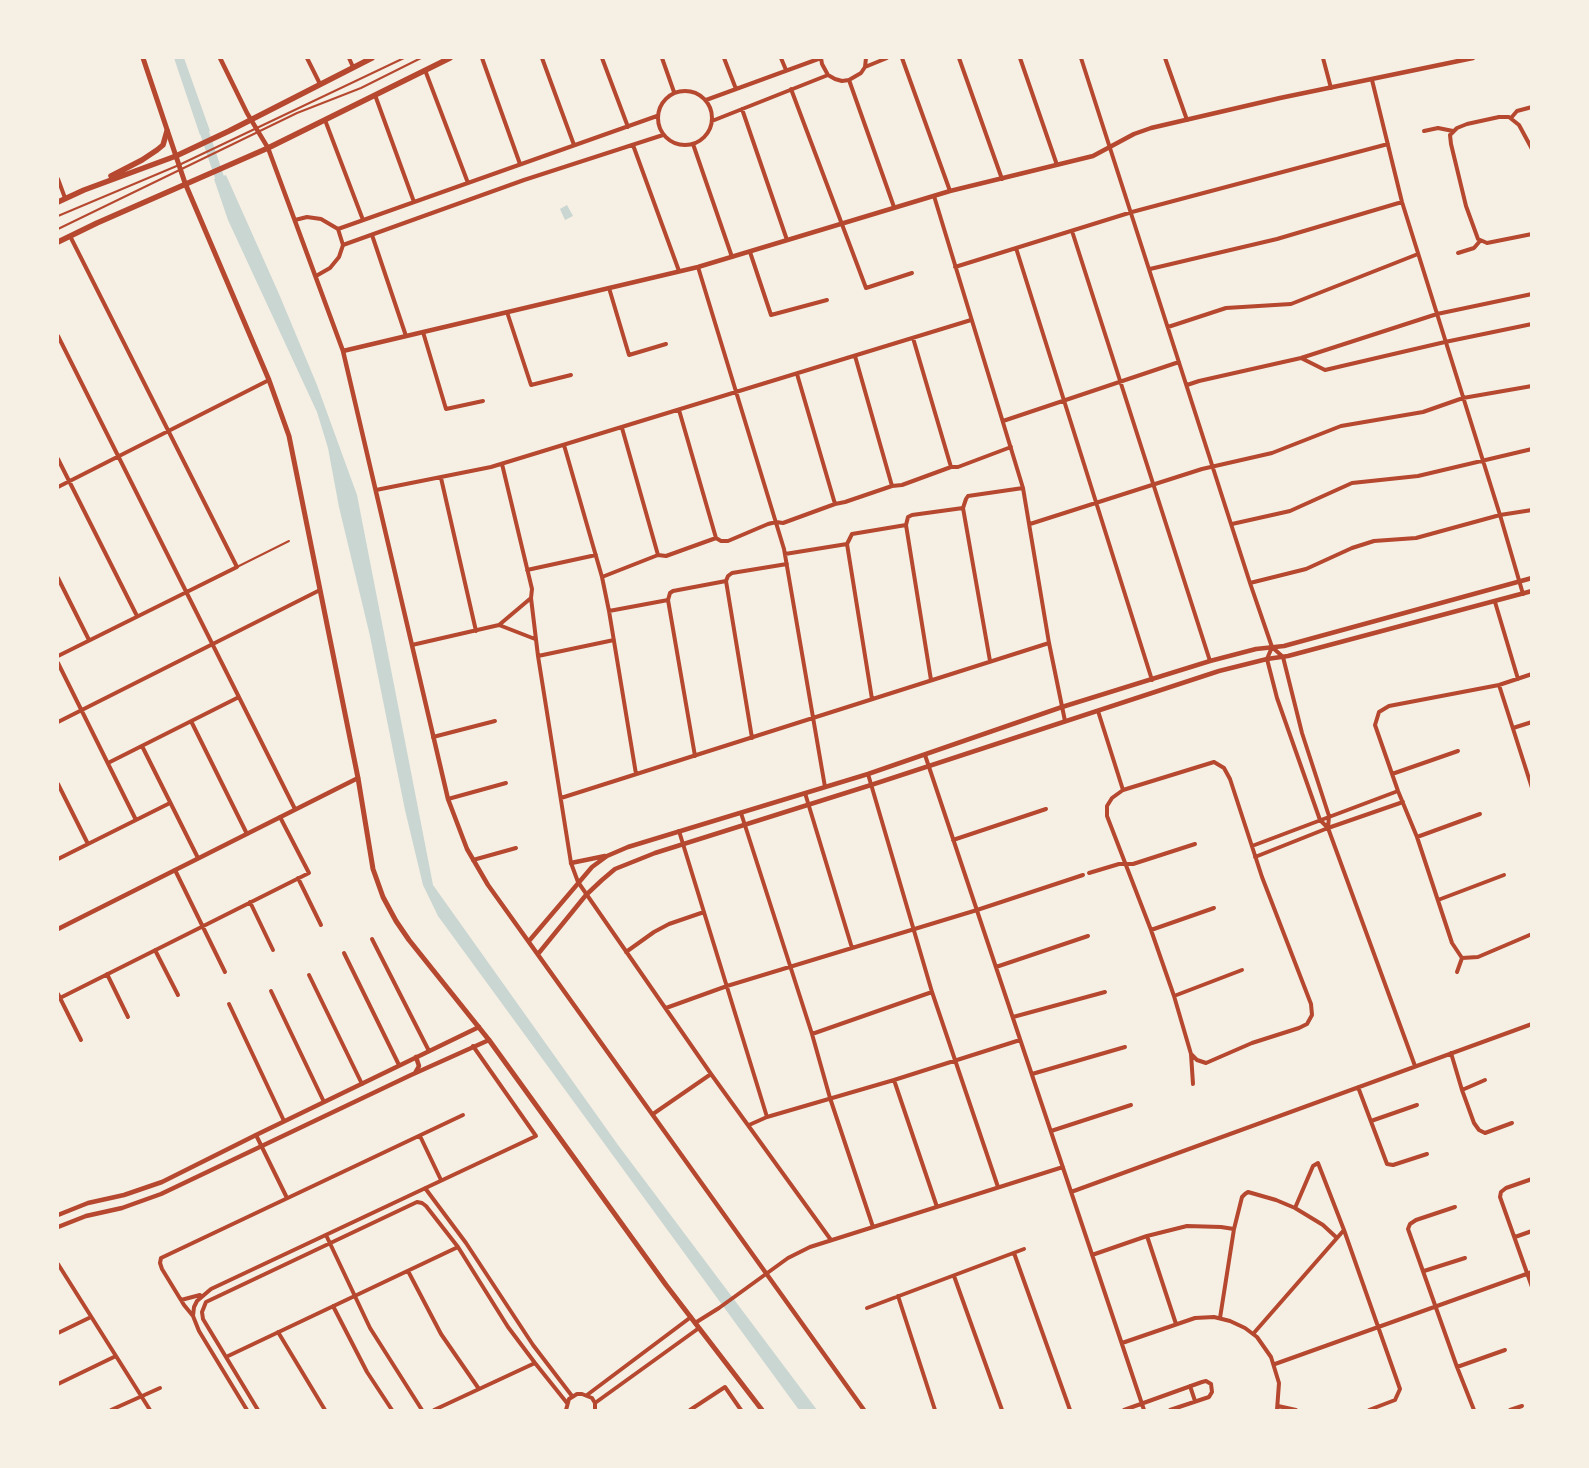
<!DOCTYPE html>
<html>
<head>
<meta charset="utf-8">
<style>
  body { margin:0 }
  #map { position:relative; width:1589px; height:1468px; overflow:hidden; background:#f6efe4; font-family:"Titillium Web",sans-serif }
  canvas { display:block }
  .frame { position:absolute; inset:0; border:59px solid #f6efe4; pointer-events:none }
</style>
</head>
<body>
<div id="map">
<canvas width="1589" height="1468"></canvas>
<div class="frame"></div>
</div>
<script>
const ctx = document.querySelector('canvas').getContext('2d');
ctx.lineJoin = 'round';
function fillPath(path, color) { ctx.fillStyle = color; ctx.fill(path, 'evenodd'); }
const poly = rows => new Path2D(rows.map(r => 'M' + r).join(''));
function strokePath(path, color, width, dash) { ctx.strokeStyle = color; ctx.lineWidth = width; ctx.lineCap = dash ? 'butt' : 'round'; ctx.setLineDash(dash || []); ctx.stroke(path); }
const water = poly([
  [174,58,184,58,210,131,200,135],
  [226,175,279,294,317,385,357,495,433,885,618,1145,817,1410,799,1410,438,916,423,885,405,810,370,636,339,507,328,448,317,412,228,220,214,179],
  [567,205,573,216,565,220,560,209]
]);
const canal = poly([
  [201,122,223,188]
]);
const service = poly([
  [58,216,179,165,404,58],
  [58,229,297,113,361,88,421,58],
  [237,567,289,541]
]);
const minor = poly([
  [307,58,320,84],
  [349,58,353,67],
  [482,58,520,164],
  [542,58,574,145],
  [602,58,628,127],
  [662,58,674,92],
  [724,58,736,89],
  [781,58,786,70],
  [821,58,822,64,828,75,835,79,842,81,849,80,861,73,865,67,866,58],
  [902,58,950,191],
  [959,58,1002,179],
  [1020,58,1057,165],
  [1081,58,1250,583,1272,647,1283,657,1302,733,1329,816,1328,828,1415,1066],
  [1165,58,1187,120],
  [1323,58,1331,88],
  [865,67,887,58],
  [425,70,468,183],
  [849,80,894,207],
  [1372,80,1402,202,1500,515,1523,594],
  [791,89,866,288,912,273],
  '658 118a27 27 0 1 1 54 0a27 27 0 1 1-54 0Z',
  [375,95,414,202],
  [706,100,821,58],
  [742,109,787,240],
  [1511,118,1517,111,1532,107],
  [325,120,363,220],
  [712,121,828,75],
  [1424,131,1438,128,1453,131],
  [693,144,732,257],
  [633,145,679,271],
  [1532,149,1519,125,1509,117,1499,117,1467,124,1457,128,1450,135,1451,144,1466,206,1478,239,1487,243,1532,234],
  [58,179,65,198],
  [934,196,1023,488,1049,643,1065,721],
  [295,220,307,217,321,219,338,229,343,245,339,257,330,268,316,276],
  [338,229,657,116],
  [1072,231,1210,661],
  [372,235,406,336],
  [343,245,524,180,663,135],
  [1016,248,1152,680],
  [750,252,771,315,827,300],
  [1458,253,1474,248,1480,241],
  [698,267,784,549,825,787],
  [955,267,1132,212,1388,144],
  [1150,269,1277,239,1402,202],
  [609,288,629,355,666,344],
  [507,312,531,385,571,375],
  [1168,327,1226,308,1291,304,1418,254],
  [423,332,446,409,483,401],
  [58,336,295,809],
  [913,338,951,467],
  [855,356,892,486],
  [1301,358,1325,370,1445,342,1532,324],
  [797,374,835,504],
  [1187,385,1199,381,1301,358,1437,314,1532,294],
  [679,410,716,538],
  [1003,421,1179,362],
  [622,428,658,555],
  [564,445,602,577,609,611,636,774],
  [58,459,137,616],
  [502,464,532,589,531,598,538,656,571,863,578,882,711,1074,831,1240],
  [441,478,476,631],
  [58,487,269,380],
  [376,490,491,467,971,320],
  [1030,524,1202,469,1272,453,1341,426,1423,412,1463,398,1532,386],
  [1232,524,1290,511,1352,483,1418,476,1532,449],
  [785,554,847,544],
  [527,570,596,555],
  [602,577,658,555,666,556,716,538,721,541,728,541,768,524,776,522,783,523,835,504,845,502,892,486,902,485,951,467,958,467,1011,447],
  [58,578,89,640],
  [726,581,752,738],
  [726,581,728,576,732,573,787,564],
  [1250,583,1306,569,1352,548,1374,541,1416,538,1500,515,1532,510],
  [1495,602,1518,679],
  [609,611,668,600],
  [499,625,535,639],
  [412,645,499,625,531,598],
  [1272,647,1267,659,1277,698,1320,820,1328,828],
  [58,656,237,567,70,236],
  [538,656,614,640],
  [990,661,963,508,966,499,968,496,1023,488],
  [58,663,136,820],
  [931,680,906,525,908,517,912,515,963,508],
  [1499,685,1532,788],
  [872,699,847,544,852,534,906,525],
  [1098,711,1123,790],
  [191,721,247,834],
  [58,722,320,590],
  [1513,728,1532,722],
  [433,737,495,721],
  [142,746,198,858],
  [925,755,1144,1410],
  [695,756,668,600,670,593,673,591,726,581],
  [1214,762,1224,768,1230,779,1262,877,1311,1004,1312,1015,1307,1024,1299,1028,1252,1043,1206,1063,1197,1060,1191,1054,1174,996,1151,930,1107,816,1107,806,1112,798,1123,790,1214,762],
  [108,763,239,697],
  [868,774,932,992,998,1187],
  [1392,774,1458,751],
  [58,784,88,844],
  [805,793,852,948],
  [561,798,1049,643],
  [448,799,506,783],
  [741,813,812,1034,830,1098,873,1227],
  [679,831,767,1117],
  [1417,837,1480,814],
  [953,840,1046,809],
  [1252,846,1398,791],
  [1255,857,1328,828,1403,802],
  [58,859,170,803],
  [473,860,516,848],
  [175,870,225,972],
  [1089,873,1119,864,1133,864,1195,844],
  [298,878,321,925],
  [1438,900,1504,875],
  [250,902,273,950],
  [1151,930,1214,908],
  [372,939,429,1051],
  [155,950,178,995],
  [626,952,654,932,669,924,704,912],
  [344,953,399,1065],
  [1462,958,1478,957,1532,934],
  [996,967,1088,936],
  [1457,972,1462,958,1452,943,1417,837,1398,791,1375,725,1379,712,1389,706,1499,685,1532,674],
  [107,974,128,1017],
  [309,975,362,1084],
  [271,991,324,1102],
  [58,994,81,1040],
  [1174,996,1242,970],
  [58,999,309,873,280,817],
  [229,1004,284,1121],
  [666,1008,727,986,977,910,1083,875],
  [1013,1017,1105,992],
  [812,1034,932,992],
  [1451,1053,1462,1090,1474,1123,1479,1130,1485,1133,1512,1123],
  [1191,1054,1193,1084],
  [1032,1074,1125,1047],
  [894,1080,937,1207],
  [1358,1087,1387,1164,1393,1165,1427,1154],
  [1462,1090,1485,1080],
  [653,1114,711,1074],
  [1371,1121,1417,1105],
  [749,1125,767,1117,894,1080,1020,1040],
  [1051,1131,1131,1105],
  [256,1135,287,1198],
  [420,1136,441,1180],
  [1532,1179,1506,1188,1501,1192,1500,1197,1532,1287],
  [425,1188,466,1243,533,1345,572,1396],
  [1071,1192,1532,1024],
  [1455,1207,1416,1220,1410,1224,1408,1229,1457,1367,1474,1410],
  [1295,1208,1313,1166,1318,1163,1344,1230,1400,1389,1395,1400,1369,1410],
  [326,1235,370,1328,422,1410],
  [1147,1236,1176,1324],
  [1515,1237,1532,1231],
  [1014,1253,1070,1410],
  [1092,1255,1147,1236,1187,1226,1221,1227,1234,1229],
  [58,1264,150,1410],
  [408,1271,441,1334,479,1389],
  [1424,1271,1465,1258],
  [954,1276,1002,1410],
  [898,1296,935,1410],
  [181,1300,200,1295],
  [333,1306,367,1372,392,1410],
  [867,1308,1024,1249],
  [193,1316,194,1307,197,1301,211,1289,536,1136,473,1046],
  [1220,1318,1234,1229,1242,1197,1245,1194,1248,1192,1276,1200,1295,1208,1323,1225,1337,1238],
  [695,1323,719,1308,788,1258,810,1247,1063,1167],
  [278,1332,325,1410],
  [58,1333,91,1317],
  [1253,1334,1344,1230],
  [1122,1343,1195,1318,1214,1317,1230,1321,1245,1328,1257,1337,1271,1357,1279,1383,1277,1410],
  [226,1357,458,1247],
  [1275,1364,1532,1272],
  [1457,1367,1505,1350],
  [58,1384,116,1356],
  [1190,1386,1195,1401],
  [587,1395,691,1317],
  [595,1403,699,1328],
  [1278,1406,1296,1410],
  [111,1410,160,1388],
  [247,1410,199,1331,193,1316,184,1305,162,1269,160,1263,161,1258,463,1115],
  [258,1410,203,1319,202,1312,206,1302,417,1202,422,1203,426,1206,458,1247,508,1327,535,1363,567,1403],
  [434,1410,535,1363],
  [566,1410,569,1399,577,1394,582,1394,592,1398,595,1403,595,1410],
  [690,1410,725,1387,741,1410],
  [1124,1410,1202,1382,1206,1381,1211,1384,1212,1392,1209,1397,1170,1410],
  [1510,1410,1522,1406]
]);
const tertiary = poly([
  [220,58,247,113,268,148,343,351,448,799,467,849,488,885,864,1410],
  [343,351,698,267,950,191,1093,156,1134,134,1151,128,1280,98,1473,58],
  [571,863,605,856],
  [58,929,358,778],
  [529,941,592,867,607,856,628,847,868,774,1062,707,1210,661,1256,649,1284,646,1532,578],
  [538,954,586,895,602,880,615,869,655,853,871,785,1219,671,1267,659,1288,656,1532,591],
  [415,1073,419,1066,416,1057],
  [58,1215,88,1203,124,1195,162,1182,256,1135,479,1027],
  [58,1227,86,1216,122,1208,161,1194,411,1075,489,1040]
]);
const secondary = poly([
  [143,58,185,183,269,380,289,436,358,778,373,869,383,897,396,921,409,940,489,1040,666,1285,762,1410]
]);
const primary = poly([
  [111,176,142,160,157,150,163,145,167,131],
  [58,202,84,190,176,156,229,131,372,58],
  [58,242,97,223,268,148,450,58]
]);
fillPath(water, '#c9d6d2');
strokePath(canal, '#c9d6d2', 9);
strokePath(service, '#b5482f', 2);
strokePath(minor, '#b5482f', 4);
strokePath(tertiary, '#b5482f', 4.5);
strokePath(secondary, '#b5482f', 5);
strokePath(primary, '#b5482f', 5.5);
</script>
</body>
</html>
